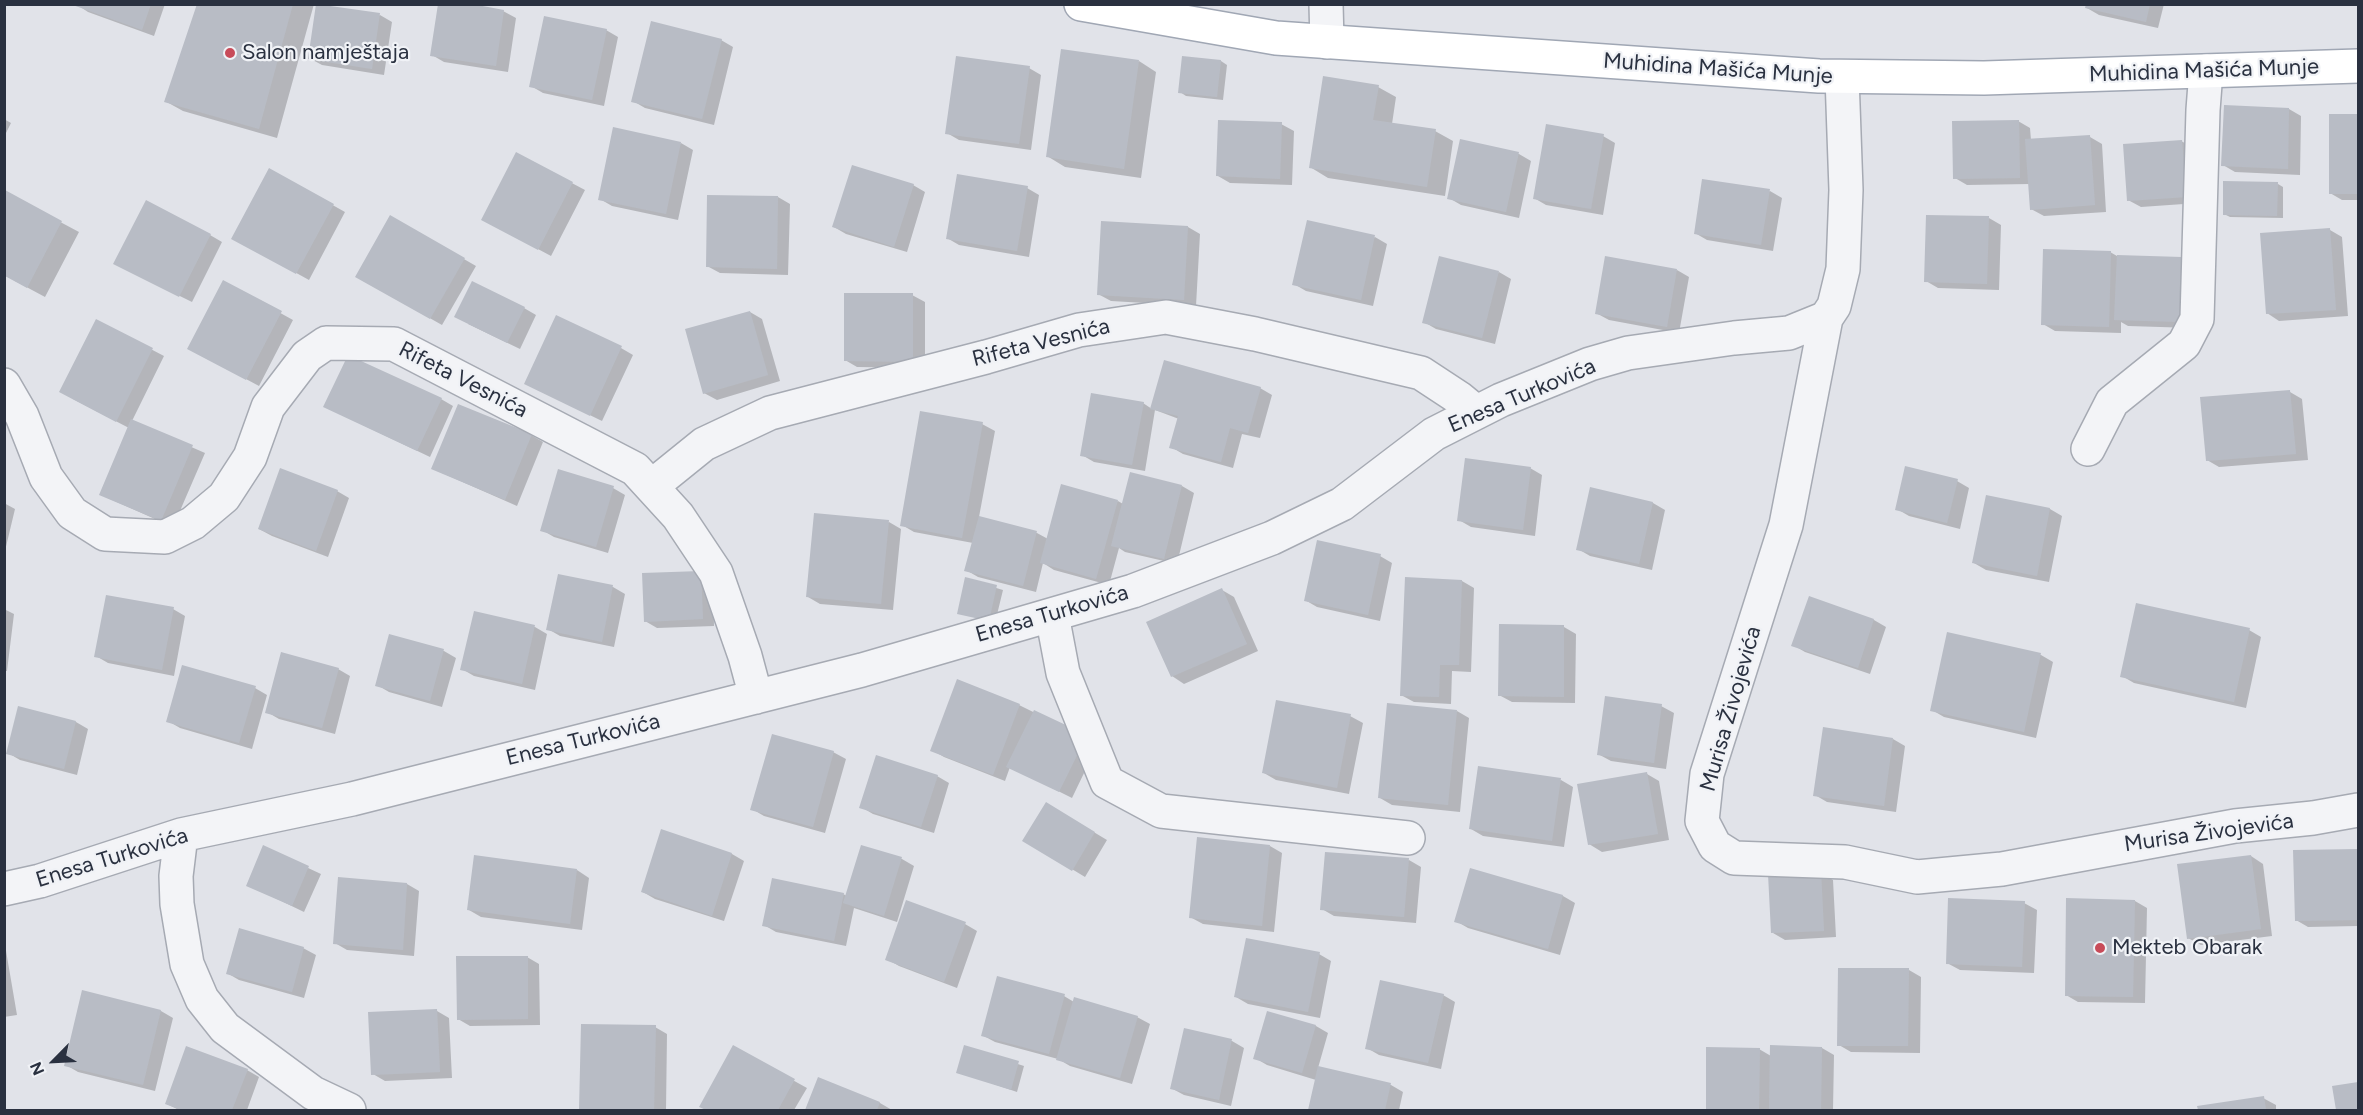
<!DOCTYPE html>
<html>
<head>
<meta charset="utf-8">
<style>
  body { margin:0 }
  #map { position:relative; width:2363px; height:1115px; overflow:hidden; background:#e1e3e9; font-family:Figtree,sans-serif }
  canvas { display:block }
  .frame { position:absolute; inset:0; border:6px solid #2a3140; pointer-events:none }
  .north { position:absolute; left:24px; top:1031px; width:60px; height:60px; -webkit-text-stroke:4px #f0f2f6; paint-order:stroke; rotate:246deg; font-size:16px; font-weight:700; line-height:24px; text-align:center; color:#2a3140 }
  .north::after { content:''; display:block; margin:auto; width:21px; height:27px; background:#2a3140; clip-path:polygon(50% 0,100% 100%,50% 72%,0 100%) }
</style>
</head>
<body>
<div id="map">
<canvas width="2363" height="1115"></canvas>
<div class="frame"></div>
<div class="north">N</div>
</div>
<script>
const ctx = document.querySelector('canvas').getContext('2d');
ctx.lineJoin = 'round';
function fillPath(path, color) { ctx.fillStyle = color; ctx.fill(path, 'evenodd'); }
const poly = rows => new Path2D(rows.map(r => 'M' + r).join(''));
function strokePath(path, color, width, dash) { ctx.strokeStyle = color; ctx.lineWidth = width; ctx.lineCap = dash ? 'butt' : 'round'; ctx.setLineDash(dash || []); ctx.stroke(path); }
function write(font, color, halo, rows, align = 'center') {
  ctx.font = font + ' Figtree,sans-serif'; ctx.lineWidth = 4.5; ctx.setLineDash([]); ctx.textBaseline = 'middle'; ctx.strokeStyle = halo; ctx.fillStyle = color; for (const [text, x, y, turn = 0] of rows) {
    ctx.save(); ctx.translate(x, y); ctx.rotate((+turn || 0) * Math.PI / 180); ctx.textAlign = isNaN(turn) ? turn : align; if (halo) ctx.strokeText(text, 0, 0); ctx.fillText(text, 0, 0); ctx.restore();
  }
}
const shadow = poly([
  [76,4,165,4,154,36,88,12],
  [198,4,314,4,277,138,183,111,165,101],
  [2087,4,2164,4,2158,28,2099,15,2087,8],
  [503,11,516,18,508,72,444,62,432,55],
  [380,15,392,22,384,75,322,65,309,58],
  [606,30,618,37,604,106,543,93,531,86],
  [721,40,733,47,714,125,645,108,633,101],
  [1184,57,1221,61,1227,65,1223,100,1186,96,1180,92],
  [1139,61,1156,72,1141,178,1065,167,1047,156],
  [1029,68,1041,75,1031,150,959,140,947,133],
  [1378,87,1396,97,1392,124,1435,131,1453,141,1445,196,1328,178,1310,167],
  [2289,109,2301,116,2300,175,2235,172,2223,165],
  [2358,115,2358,200,2342,200,2330,193,2330,116],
  [4,119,11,123,4,137],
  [2018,121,2030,128,2031,140,2090,137,2102,144,2106,212,2044,216,2031,209,2030,184,1967,185,1955,178],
  [1281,124,1294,131,1292,185,1230,183,1218,176],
  [1603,136,1615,143,1603,215,1546,205,1534,198],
  [1462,141,1519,154,1531,161,1519,218,1461,205,1449,198],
  [2181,141,2194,148,2198,203,2141,207,2128,200],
  [681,143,693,150,678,220,612,206,600,199],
  [517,154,585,190,551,256,493,225],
  [270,170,345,212,309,280,233,238],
  [2278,184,2283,187,2283,218,2230,217,2224,214],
  [913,185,925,192,907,252,846,234,834,227],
  [1027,188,1039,195,1029,257,959,245,947,238],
  [1770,191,1782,198,1773,251,1707,240,1695,233],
  [4,192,79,232,45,297,4,275],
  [778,197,790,204,788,275,720,273,707,266],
  [391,217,476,266,442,325,357,277],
  [1989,218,2001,225,1999,290,1938,288,1926,281],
  [1102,223,1188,227,1200,234,1196,306,1111,301,1098,294],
  [2330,230,2342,237,2348,316,2279,321,2267,313],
  [210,235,222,242,192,302,127,270],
  [1375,237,1387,244,1373,306,1306,291,1294,284],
  [2110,252,2117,256,2182,258,2194,265,2192,328,2128,326,2121,322,2121,333,2055,331,2043,324],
  [1677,270,1689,277,1679,333,1609,320,1596,313],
  [1499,272,1511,279,1495,344,1436,329,1424,322],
  [224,282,293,320,259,386,201,355],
  [912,295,925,302,925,368,857,367,845,360],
  [524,308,536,315,520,349,468,324],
  [750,312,762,319,780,381,717,400,704,393],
  [97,321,164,356,132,421,205,453,173,527,101,495,129,428,73,399],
  [621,348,633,355,602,421,526,384],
  [1260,388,1272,395,1260,438,1242,434,1233,468,1183,454,1171,447,1179,419,1155,410,1145,471,1094,462,1082,455,1143,403,1152,409],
  [2290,392,2302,399,2308,460,2219,467,2207,460],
  [441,399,453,406,430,457,325,407],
  [982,424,995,431,979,517,1037,533,1048,539,1118,501,1123,504,1182,486,1194,493,1177,564,1125,552,1119,548,1109,585,1054,570,1043,563,1036,592,978,577,966,570,973,543,914,532,902,525],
  [531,435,543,442,517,506,433,469],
  [1530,468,1542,475,1535,536,1471,527,1459,520],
  [1957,481,1969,488,1960,529,1909,516,1897,509],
  [613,488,625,495,608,553,554,537,542,530],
  [1591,489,1653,503,1665,510,1652,570,1590,556,1578,549],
  [337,491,349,498,328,557,272,536,259,529],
  [1987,497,2050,509,2062,516,2049,582,1986,570,1974,563],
  [4,503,15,509,4,555],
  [889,522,901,529,893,610,820,604,808,597],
  [1380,556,1392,563,1380,621,1317,607,1305,600],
  [701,572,713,579,714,626,657,628,645,621],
  [559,576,613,587,625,594,614,647,560,636,548,629],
  [966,579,1003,590,995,623,959,613],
  [1406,579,1462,581,1474,588,1471,672,1452,671,1451,704,1414,702,1401,695],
  [1222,590,1234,597,1258,651,1184,684,1172,676],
  [1810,598,1874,620,1886,627,1870,674,1805,652,1793,645],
  [4,609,14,614,7,671,4,671],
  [173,609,185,616,174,676,108,663,96,656],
  [475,613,535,627,547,634,535,690,474,676,462,669],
  [1564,627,1576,634,1575,703,1512,702,1499,695],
  [2249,630,2261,637,2246,708,2134,683,2122,676],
  [1948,634,2041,655,2053,662,2036,738,1944,717,1932,710],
  [390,636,444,651,456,658,442,707,389,692,377,685],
  [338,669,350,676,335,734,279,719,267,712],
  [255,688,267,695,252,749,180,728,168,721],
  [1019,705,1098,744,1072,798,1010,767,1005,781,944,757,932,750],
  [1661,706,1674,713,1666,769,1611,761,1598,754],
  [19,707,76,722,88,729,77,775,20,760,8,753],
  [1457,711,1469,718,1460,812,1392,805,1380,798],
  [1350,716,1363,723,1349,794,1276,780,1264,773],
  [1893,739,1905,746,1896,812,1827,802,1815,795],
  [833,752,846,759,825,833,764,816,752,809],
  [1647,774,1659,781,1669,840,1602,852,1589,844],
  [937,776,949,783,934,833,873,814,861,807],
  [1561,780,1573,787,1564,847,1483,836,1471,829],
  [1047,804,1107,840,1085,877,1024,840],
  [662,831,732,854,744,861,724,921,655,899,643,892],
  [1270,846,1282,853,1274,932,1203,924,1190,917],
  [263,847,321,874,304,912,248,885],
  [862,847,902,859,914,866,897,922,854,908,846,946,776,932,764,925,843,894,847,896],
  [2358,850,2358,926,2308,927,2296,920,2295,851],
  [2251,856,2263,864,2272,936,2201,945,2188,938],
  [1409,860,1421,867,1416,923,1334,916,1322,909],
  [1471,869,1563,896,1575,903,1560,955,1468,928,1456,921],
  [577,870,589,878,582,930,481,917,469,910],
  [1821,873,1833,880,1836,937,1785,940,1773,933],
  [340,879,407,884,419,891,414,956,347,950,335,943],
  [2135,901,2147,908,2145,1003,2078,1002,2066,995],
  [2024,903,2037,910,2034,973,1960,970,1947,963],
  [965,924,977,931,957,988,899,966,887,959],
  [4,939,17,1015,4,1017],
  [303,948,316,955,304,998,239,980,227,973],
  [1319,954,1331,961,1320,1018,1248,1004,1236,997],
  [527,957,539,964,540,1025,470,1026,458,1019],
  [1909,970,1921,977,1920,1053,1851,1052,1839,1045],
  [83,992,161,1011,173,1018,155,1091,78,1072,66,1065],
  [1443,995,1455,1002,1441,1069,1379,1055,1367,1048],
  [1064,996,1074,1002,1137,1017,1150,1024,1132,1084,1070,1066,1058,1059,995,1042,982,1035],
  [437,1011,449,1018,452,1078,385,1081,373,1074],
  [1268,1013,1316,1026,1328,1033,1318,1068,1391,1085,1403,1092,1399,1110,1309,1110,1316,1080,1267,1065,1255,1058],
  [582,1025,655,1027,667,1034,666,1110,581,1110],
  [1185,1030,1232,1041,1244,1048,1231,1106,1184,1095,1171,1088],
  [733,1047,807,1088,794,1110,709,1110,701,1106],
  [965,1047,1024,1066,1017,1092,958,1072],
  [1771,1047,1822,1048,1834,1055,1833,1110,1707,1110,1708,1049,1759,1049,1771,1056],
  [247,1070,259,1077,247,1110,179,1110,167,1104],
  [819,1079,880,1103,892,1110,807,1110],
  [2358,1083,2358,1110,2337,1110,2334,1087],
  [2263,1098,2276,1105,2276,1110,2199,1110,2199,1107]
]);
const building = poly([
  [70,4,151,4,142,30],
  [197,4,293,4,259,129,164,102],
  [316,4,380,13,372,69,308,59],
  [438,4,472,4,504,10,496,66,430,56],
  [2086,4,2150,4,2146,22,2085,8],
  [544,16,607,29,592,100,529,87],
  [651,21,722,39,702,119,631,102],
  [1061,49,1139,60,1124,169,1046,157],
  [956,56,1030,66,1019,144,945,134],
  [1182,56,1221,60,1217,97,1178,93],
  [1323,76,1379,85,1373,120,1436,129,1427,187,1309,168],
  [2224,105,2289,108,2288,169,2221,166],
  [2329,114,2358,114,2358,194,2329,194],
  [1218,120,1282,122,1280,179,1216,176],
  [2019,120,2020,178,1953,179,1952,121],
  [1546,124,1604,134,1591,209,1533,199],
  [613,127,681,142,666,214,598,200],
  [2090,135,2095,205,2030,210,2025,139],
  [1460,139,1519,152,1506,212,1447,199],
  [2182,140,2187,197,2127,201,2123,144],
  [516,152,573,182,538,250,481,220],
  [852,165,914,184,894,247,832,227],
  [269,168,334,204,296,274,231,239],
  [957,174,1028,186,1017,251,946,239],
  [1702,179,1770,189,1761,245,1694,234],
  [2223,181,2278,182,2277,216,2223,215],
  [5,190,62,221,27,288,5,276],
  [707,195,778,196,777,269,706,267],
  [146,200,211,234,179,297,113,264],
  [390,215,465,258,430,319,355,277],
  [1926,215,1989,216,1987,284,1924,282],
  [1307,220,1375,235,1361,300,1292,285],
  [1101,221,1188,226,1184,300,1097,295],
  [2330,228,2336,310,2266,314,2260,233],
  [2043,249,2111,251,2109,327,2041,325],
  [2117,255,2182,257,2180,322,2114,320],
  [1439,256,1499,271,1482,338,1422,323],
  [1605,256,1677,269,1667,327,1595,314],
  [223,280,282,311,246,380,187,349],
  [472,281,525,307,507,343,454,317],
  [844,293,913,293,913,362,844,361],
  [750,311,768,375,703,394,685,329],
  [556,315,622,346,590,416,524,384],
  [96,319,153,348,116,422,59,392],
  [348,355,442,398,417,451,323,407],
  [1164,360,1261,387,1248,433,1230,428,1221,462,1169,448,1178,416,1150,409],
  [2290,390,2296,454,2206,461,2200,397],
  [1091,393,1144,402,1132,465,1080,456],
  [458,404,532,434,505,500,431,469],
  [920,411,983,422,962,538,900,526],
  [131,419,193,445,161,521,99,495],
  [1465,458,1531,467,1523,530,1457,521],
  [1905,466,1958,479,1947,523,1895,510],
  [280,468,338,490,316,551,258,529],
  [558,469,614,486,596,547,540,531],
  [1130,472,1182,485,1164,559,1111,546],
  [1061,484,1118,500,1096,579,1040,563],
  [1590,487,1653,502,1639,564,1576,550],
  [1986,495,2050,508,2037,576,1972,563],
  [814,513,889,520,881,604,806,597],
  [979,516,1037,531,1023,586,964,571],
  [1317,540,1381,554,1368,615,1304,601],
  [701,571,703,619,644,622,642,573],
  [558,574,613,585,602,642,546,630],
  [965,577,997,585,989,621,957,614],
  [1405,577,1462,580,1459,665,1440,665,1439,697,1400,696],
  [1222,588,1247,644,1171,677,1146,622],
  [106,595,174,607,162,670,94,657],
  [1809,596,1874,619,1858,668,1791,646],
  [2136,603,2250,628,2234,702,2120,677],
  [474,611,535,625,522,684,460,670],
  [1499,624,1564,625,1564,697,1498,696],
  [1947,632,2041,653,2024,732,1930,711],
  [389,634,444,649,430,701,375,686],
  [281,652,339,668,322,728,265,713],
  [182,665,256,686,239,743,166,722],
  [957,679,1020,704,993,775,930,751],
  [1605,696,1662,704,1654,763,1597,755],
  [1276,700,1351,714,1337,788,1262,773],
  [1387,703,1457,710,1448,805,1378,798],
  [18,706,76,721,64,769,6,754],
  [1034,710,1087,735,1059,792,1006,767],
  [1823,727,1893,738,1884,806,1813,796],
  [772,734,834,751,813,827,750,810],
  [876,755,938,775,921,827,859,808],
  [1478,766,1561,778,1552,841,1469,829],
  [1647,772,1658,834,1588,845,1577,784],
  [1046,802,1095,832,1072,871,1022,841],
  [661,829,732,853,712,916,641,892],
  [1197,837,1270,845,1262,926,1189,918],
  [263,845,309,866,292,906,246,886],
  [861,845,902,857,884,916,843,903],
  [2358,849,2358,920,2295,921,2293,850],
  [1325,852,1409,858,1404,917,1320,910],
  [474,855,577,869,570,924,467,910],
  [2251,855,2261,929,2187,939,2177,864],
  [1470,868,1563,895,1548,949,1454,922],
  [1821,871,1824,931,1771,933,1768,874],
  [338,877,407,883,403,950,333,944],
  [772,878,844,893,834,941,762,926],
  [1948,898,2025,901,2022,967,1946,964],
  [2066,898,2135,900,2133,997,2065,996],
  [906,900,966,922,944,982,885,960],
  [239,928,304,947,292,992,226,974],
  [1246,938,1320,952,1308,1012,1234,997],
  [456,956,528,956,528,1019,457,1020],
  [1838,968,1909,968,1908,1046,1837,1046],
  [997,976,1065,994,1049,1054,981,1036],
  [1380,980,1444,994,1428,1063,1365,1049],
  [82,990,161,1010,143,1085,64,1066],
  [1074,997,1138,1016,1120,1078,1056,1060],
  [437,1009,440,1072,371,1075,368,1012],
  [1267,1011,1316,1025,1302,1073,1253,1059],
  [581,1024,656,1025,654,1110,579,1110],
  [1184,1028,1232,1039,1219,1100,1170,1089],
  [733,1045,795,1079,778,1110,706,1110,699,1107],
  [964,1045,1019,1061,1011,1090,956,1073],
  [1770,1045,1822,1047,1821,1110,1769,1110],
  [186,1046,248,1069,232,1110,181,1110,165,1104],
  [1706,1047,1760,1048,1759,1110,1706,1110],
  [1318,1066,1391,1083,1385,1110,1308,1110],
  [818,1077,880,1102,877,1110,805,1110],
  [2358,1082,2358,1110,2336,1110,2332,1086],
  [2264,1096,2266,1110,2198,1110,2197,1106]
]);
const minor = poly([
  [1326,4,1327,42],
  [1826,318,1786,525,1707,774,1702,821,1715,846,1734,858,1845,862,1917,877,2002,869,2235,826,2313,818,2358,810],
  [4,385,22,416,46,477,72,513,105,534,165,537,193,523,224,497,250,457,268,407,307,356,326,343,394,344,635,469,678,516,716,573,745,656,756,697],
  [2088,449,2112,402,2184,344,2197,319,2203,110,2206,71],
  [652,486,704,444,770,413,986,357,1079,330,1166,317,1255,334,1421,373,1459,398,1476,412],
  [1052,615,1063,673,1107,782,1161,811,1408,838],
  [181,835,176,876,177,904,187,964,202,999,225,1028,313,1093,349,1110],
  [4,889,40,881,181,835,352,799,862,670,1133,591,1272,538,1342,504,1434,434,1501,400,1590,364,1628,353,1734,338,1789,333,1826,318,1834,306,1843,269,1846,190,1842,77]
]);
const major = poly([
  [1081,4,1276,38,1819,76,1984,78,2358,66]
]);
const markers = [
  [230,53,6,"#c84b59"],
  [2100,948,6,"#c84b59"]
];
const poiNames = [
  ["Salon namještaja",242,53],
  ["Mekteb Obarak",2112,948]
];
const streetNames = [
  ["Muhidina Mašića Munje",1718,69,4],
  ["Muhidina Mašića Munje",2204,71,-2],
  ["Rifeta Vesnića",1041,343,-14],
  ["Rifeta Vesnića",463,380,27],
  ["Enesa Turkovića",1522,396,-23],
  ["Enesa Turkovića",1052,614,-16],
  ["Murisa Živojevića",1731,709,-74],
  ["Enesa Turkovića",583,740,-14],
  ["Murisa Živojevića",2209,833,-8],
  ["Enesa Turkovića",112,858,-17]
];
fillPath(shadow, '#0003');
fillPath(building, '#b8bcc5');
strokePath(minor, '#a6aab3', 36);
strokePath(major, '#a0a7b4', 36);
strokePath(minor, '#f3f4f7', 33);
strokePath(major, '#fff', 33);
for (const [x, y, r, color] of markers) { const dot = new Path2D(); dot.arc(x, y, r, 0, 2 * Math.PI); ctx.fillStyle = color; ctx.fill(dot); strokePath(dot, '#f0f2f6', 2); }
write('22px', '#2a3140', '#f0f2f6', poiNames, 'left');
write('22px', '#2a3140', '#f0f2f6', streetNames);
</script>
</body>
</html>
